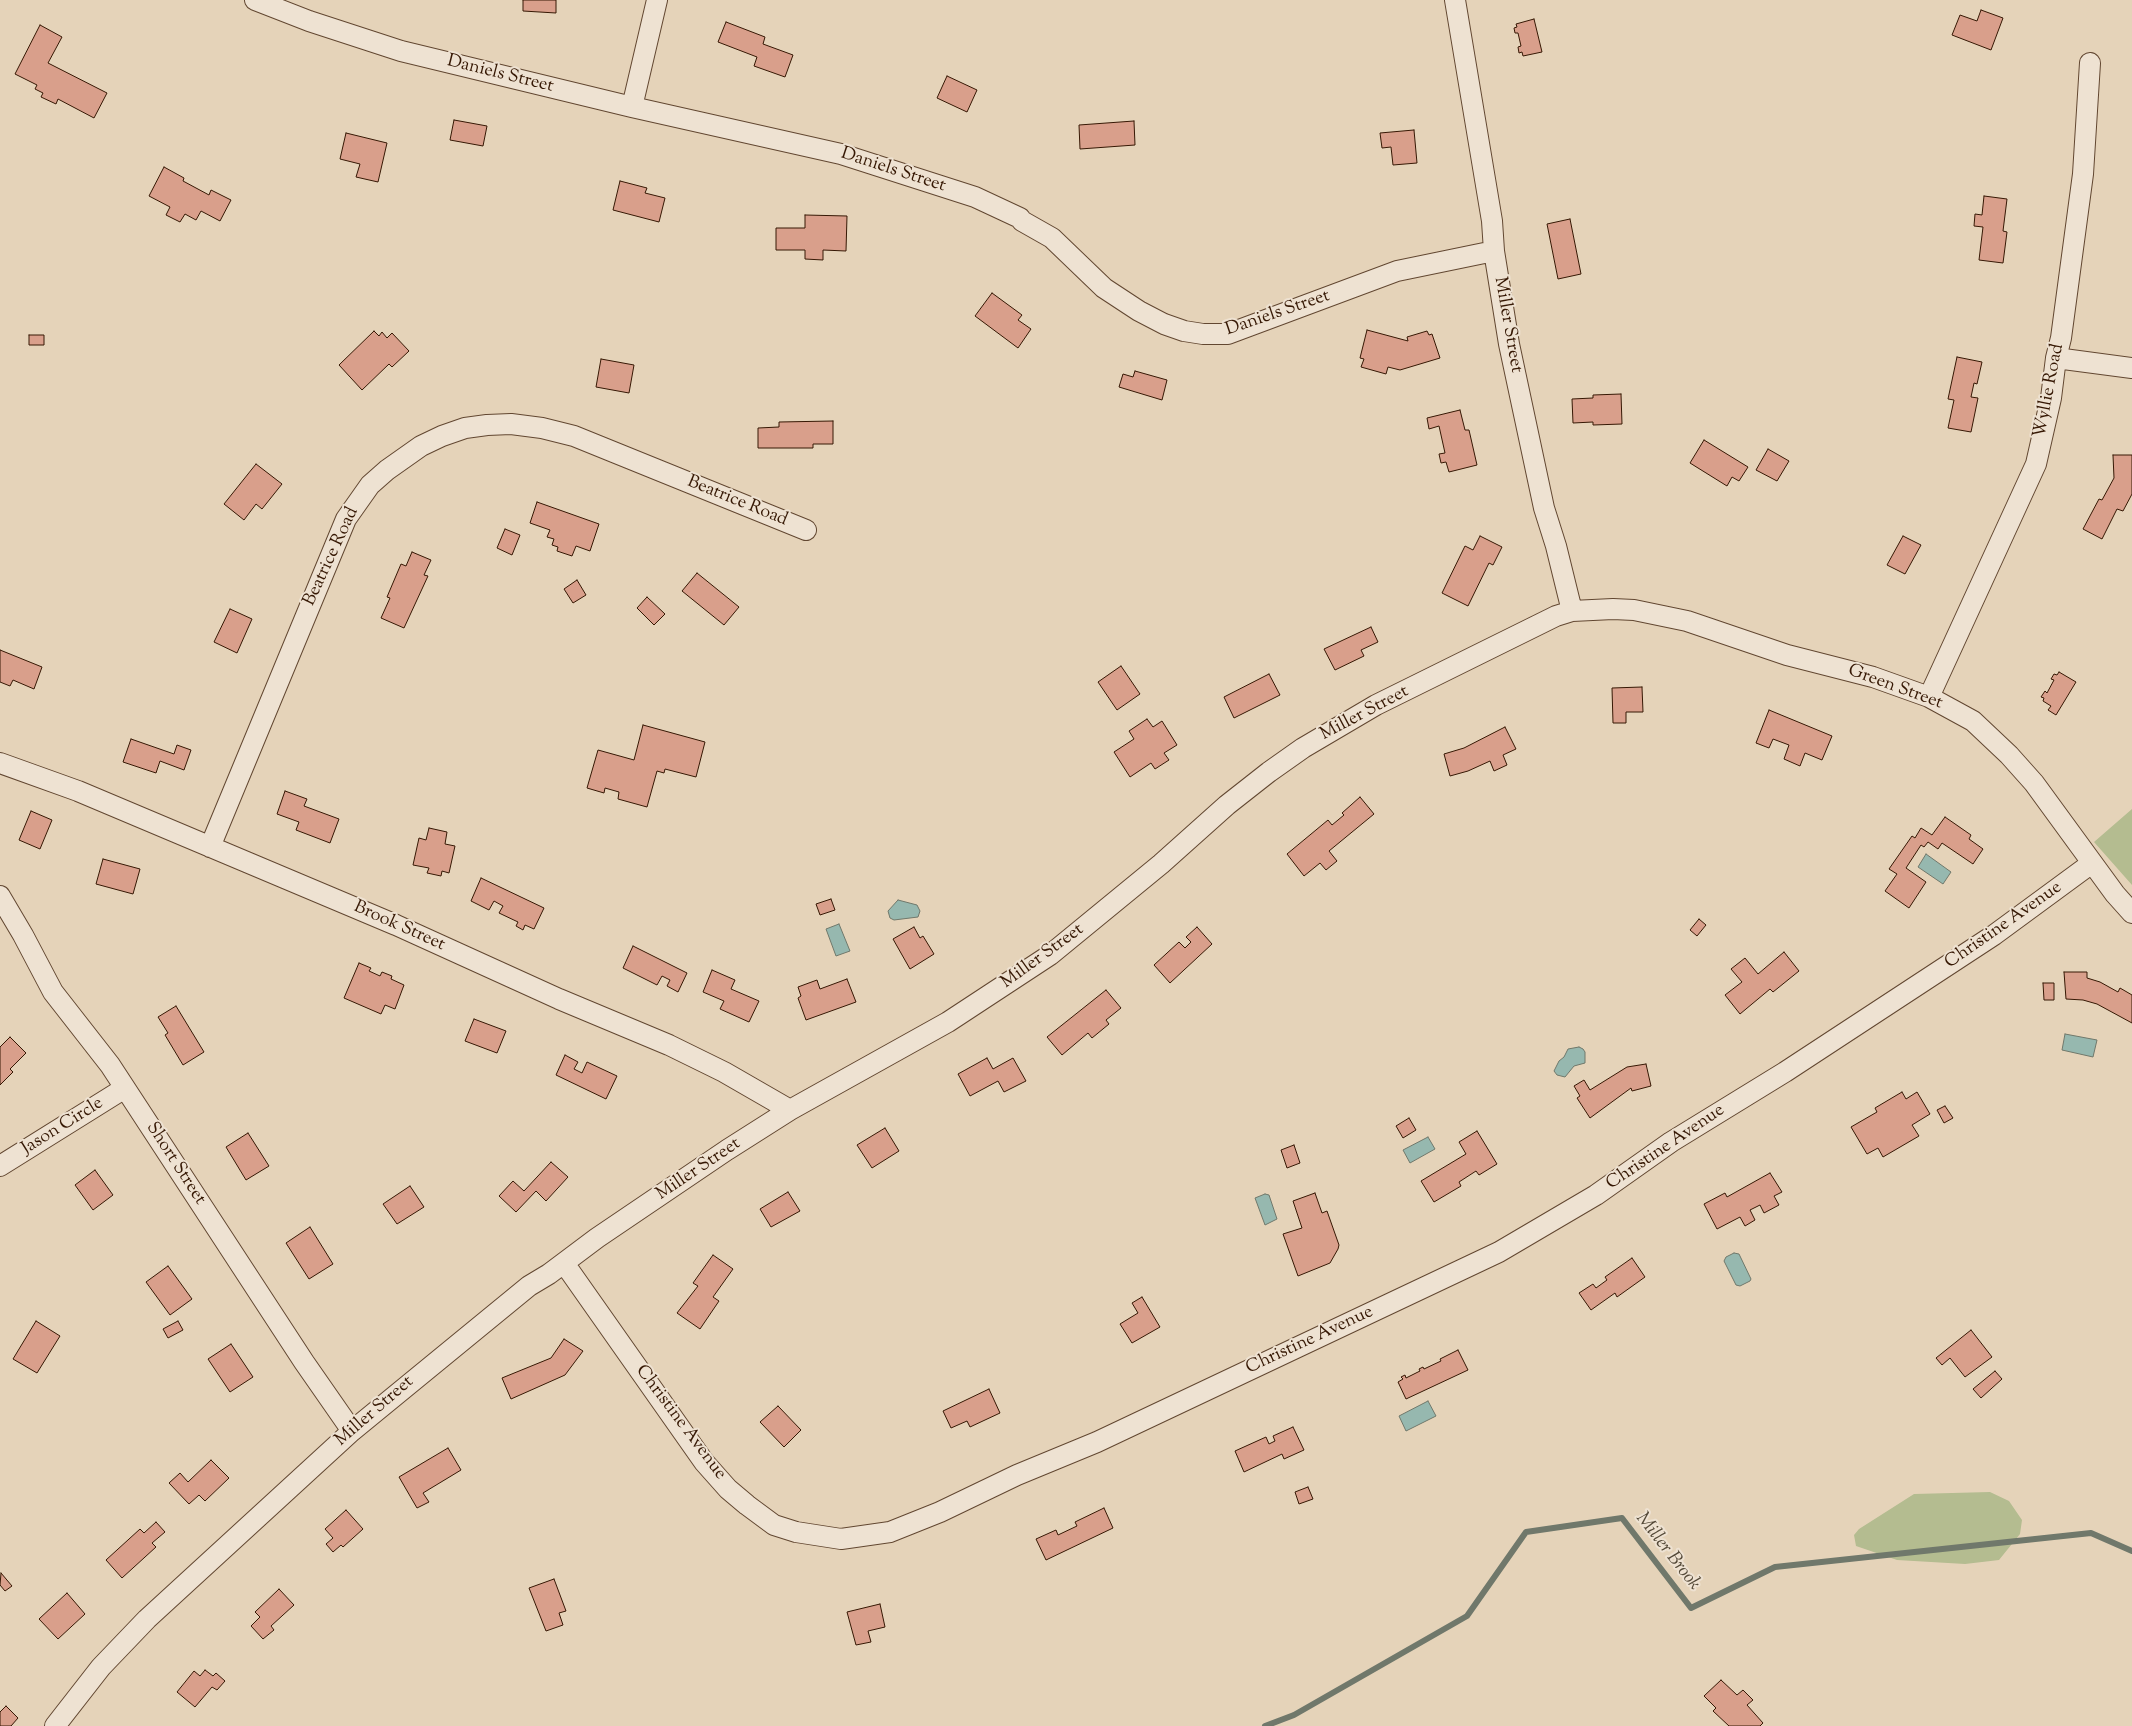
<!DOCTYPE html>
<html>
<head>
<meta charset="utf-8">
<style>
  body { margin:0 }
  canvas { display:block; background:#e5d3b9 }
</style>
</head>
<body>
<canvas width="2132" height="1726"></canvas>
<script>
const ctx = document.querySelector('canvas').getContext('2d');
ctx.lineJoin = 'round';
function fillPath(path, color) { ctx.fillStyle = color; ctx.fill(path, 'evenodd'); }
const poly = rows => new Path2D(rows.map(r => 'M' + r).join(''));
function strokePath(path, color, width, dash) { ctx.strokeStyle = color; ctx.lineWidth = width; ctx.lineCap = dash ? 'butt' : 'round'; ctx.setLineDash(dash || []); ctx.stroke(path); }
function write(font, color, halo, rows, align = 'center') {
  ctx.font = font + ' "Sorts Mill Goudy",serif'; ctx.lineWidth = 4; ctx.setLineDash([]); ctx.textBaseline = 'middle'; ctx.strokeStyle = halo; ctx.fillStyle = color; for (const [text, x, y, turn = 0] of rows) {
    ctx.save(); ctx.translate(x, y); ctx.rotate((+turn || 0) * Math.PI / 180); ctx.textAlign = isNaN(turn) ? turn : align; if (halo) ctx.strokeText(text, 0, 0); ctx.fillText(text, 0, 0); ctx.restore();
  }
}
const green = poly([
  [2132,809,2132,885,2094,842],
  [1990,1492,2009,1501,2022,1520,2020,1534,1999,1560,1965,1564,1897,1560,1856,1546,1854,1535,1859,1529,1914,1494]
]);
const water = poly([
  [1926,854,1951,872,1943,884,1918,867,1926,854],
  [898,900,917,905,920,911,918,917,894,920,890,918,888,911,898,900],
  [839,924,850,951,836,956,826,929,839,924],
  [2065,1034,2097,1040,2093,1057,2062,1050,2065,1034],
  [1579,1047,1583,1049,1585,1052,1585,1063,1574,1066,1565,1077,1557,1075,1554,1071,1559,1061,1564,1057,1568,1049,1579,1047],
  [1428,1137,1435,1149,1410,1163,1403,1150,1428,1137],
  [1265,1194,1269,1195,1277,1219,1265,1225,1255,1198,1265,1194],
  [1734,1253,1739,1254,1751,1279,1750,1281,1740,1286,1736,1285,1724,1261,1726,1257,1734,1253],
  [1428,1401,1436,1416,1406,1431,1399,1416,1428,1401]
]);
const stream = poly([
  [1265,1726,1294,1715,1467,1616,1526,1532,1622,1518,1691,1608,1775,1567,2091,1533,2132,1551]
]);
const building = poly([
  [523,0,556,0,556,13,523,11,523,0],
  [1981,10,2003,18,1991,50,1952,35,1960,15,1977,21,1981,10],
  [1534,19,1542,52,1523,56,1522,52,1519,53,1518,47,1521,46,1518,33,1515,33,1514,28,1517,27,1516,24,1534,19],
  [726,22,765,37,763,44,793,55,785,77,754,66,757,57,718,42,726,22],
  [40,25,62,37,48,63,107,93,94,118,58,99,56,104,41,97,43,93,35,89,37,85,15,74,40,25],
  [947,76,977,90,967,112,937,98,947,76],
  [454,120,487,126,483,146,450,140,454,120],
  [1134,121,1135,145,1080,149,1079,125,1134,121],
  [1414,130,1417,163,1393,165,1391,147,1382,148,1380,133,1414,130],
  [346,133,387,143,378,182,356,177,360,164,340,159,346,133],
  [164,167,184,178,183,181,209,195,211,190,231,200,220,221,201,211,196,220,185,214,180,222,166,215,170,207,149,196,164,167],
  [620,181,647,188,645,193,665,198,659,222,613,210,620,181],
  [1984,196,2007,199,2003,231,2007,232,2003,263,1979,260,1983,227,1974,226,1975,214,1982,215,1984,196],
  [805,215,847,216,846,251,823,250,823,260,805,259,805,250,776,250,776,228,805,228,805,215],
  [1570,219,1581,274,1558,279,1547,224,1570,219],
  [992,293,1022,315,1018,320,1031,329,1018,348,975,316,992,293],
  [1367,330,1408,341,1407,337,1427,331,1429,335,1432,334,1440,358,1400,370,1388,367,1386,374,1361,367,1364,359,1360,358,1367,330],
  [374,331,379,336,382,332,387,338,392,333,409,351,392,367,389,364,362,390,339,365,374,331],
  [29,335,44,335,44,345,29,345,29,335],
  [1957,357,1982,362,1977,384,1974,383,1971,397,1978,398,1971,432,1948,428,1954,400,1948,399,1957,357],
  [601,359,634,365,629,393,596,387,601,359],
  [1135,371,1167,380,1162,400,1119,387,1123,374,1133,377,1135,371],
  [1621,394,1622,424,1593,425,1593,422,1573,423,1572,399,1593,398,1593,395,1621,394],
  [1460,410,1465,430,1469,430,1477,465,1449,472,1446,462,1441,463,1439,454,1445,453,1439,426,1429,429,1427,418,1460,410],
  [833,421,833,444,813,444,813,448,758,448,758,428,779,427,779,422,833,421],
  [1704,440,1748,467,1739,481,1732,477,1727,486,1690,463,1704,440],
  [1768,449,1789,461,1777,481,1756,470,1768,449],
  [2113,455,2132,455,2132,494,2123,511,2117,509,2102,539,2083,529,2099,499,2102,500,2114,478,2113,455],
  [256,464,282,484,262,509,256,504,244,520,224,504,256,464],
  [537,502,599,524,590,551,576,546,572,556,557,551,558,547,552,545,554,539,547,537,550,530,530,523,537,502],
  [505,529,520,535,512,555,497,548,505,529],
  [1480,536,1502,547,1493,565,1489,563,1468,606,1442,593,1465,546,1473,550,1480,536],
  [1903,536,1921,545,1905,574,1887,565,1903,536],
  [412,552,431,560,424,575,428,576,404,628,381,618,390,598,387,597,401,564,406,566,412,552],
  [697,573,739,607,724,625,682,591,697,573],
  [577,580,586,595,573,603,564,589,577,580],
  [647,597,665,614,654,625,637,608,647,597],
  [230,609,252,619,237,653,214,642,230,609],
  [1371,627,1378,642,1361,650,1364,656,1335,670,1324,649,1371,627],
  [0,650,42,667,34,689,13,680,10,686,0,682,0,650],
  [1121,666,1140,694,1117,710,1098,682,1121,666],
  [2059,672,2076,682,2056,715,2048,710,2051,706,2043,701,2044,698,2041,697,2045,691,2047,693,2054,680,2051,679,2054,674,2057,675,2059,672],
  [1269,674,1280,695,1234,718,1224,697,1269,674],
  [1642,687,1643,712,1626,712,1626,723,1613,723,1612,688,1642,687],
  [1769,710,1832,736,1822,760,1805,753,1800,766,1784,759,1789,745,1773,739,1769,748,1756,743,1769,710],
  [1147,719,1153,727,1162,721,1177,745,1164,753,1169,760,1155,769,1151,763,1130,777,1114,752,1134,739,1129,731,1147,719],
  [643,725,705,742,696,777,665,769,664,773,657,771,647,807,618,799,619,792,605,788,604,793,587,788,598,750,634,760,643,725],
  [1505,727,1516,749,1503,755,1507,765,1494,771,1490,761,1468,771,1450,776,1444,754,1464,748,1505,727],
  [131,739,174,754,177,745,191,750,184,770,160,761,156,773,123,762,131,739],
  [285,791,307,799,304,806,339,819,330,843,296,830,299,822,277,814,285,791],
  [1360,797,1374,814,1329,851,1337,861,1326,870,1320,863,1304,876,1287,854,1328,820,1332,825,1344,815,1342,813,1360,797],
  [31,811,52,820,40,849,19,840,31,811],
  [1945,817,1971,835,1969,839,1983,849,1973,864,1942,843,1938,849,1928,842,1924,847,1921,845,1906,868,1926,882,1909,908,1885,891,1897,874,1889,869,1912,836,1915,838,1921,828,1932,835,1945,817],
  [429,828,447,832,445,844,455,846,449,873,442,871,441,876,427,873,429,868,413,865,419,838,426,840,429,828],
  [103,859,140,869,133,894,96,884,103,859],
  [481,878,544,908,534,929,525,925,523,930,516,926,518,922,499,913,503,906,494,901,489,910,471,901,481,878],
  [831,899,835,910,820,915,816,904,831,899],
  [1699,919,1706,925,1697,936,1690,930,1699,919],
  [914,927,920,938,923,936,934,954,910,969,893,939,914,927],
  [1197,927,1212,944,1170,983,1154,965,1179,942,1185,948,1191,942,1186,937,1197,927],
  [633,946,687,973,678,992,667,986,670,980,662,976,657,985,623,968,633,946],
  [1784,952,1799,971,1773,992,1770,989,1740,1014,1725,995,1742,982,1731,969,1745,958,1758,974,1784,952],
  [359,963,371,968,369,971,380,976,382,972,392,976,391,979,404,985,395,1009,385,1005,381,1014,344,998,359,963],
  [712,970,735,980,731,989,759,1001,749,1022,720,1009,724,1001,703,992,712,970],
  [2064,972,2087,972,2087,978,2100,982,2118,992,2120,988,2132,995,2132,1023,2097,1004,2083,1000,2066,999,2064,972],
  [847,979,856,1002,806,1020,798,998,801,996,798,987,817,980,820,989,847,979],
  [2043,983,2054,983,2054,1000,2044,1000,2043,983],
  [1106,990,1121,1008,1106,1020,1109,1024,1092,1038,1088,1033,1062,1055,1047,1037,1106,990],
  [176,1006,204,1052,183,1065,165,1035,168,1033,158,1017,176,1006],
  [474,1019,506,1031,497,1053,465,1041,474,1019],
  [10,1037,26,1053,10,1069,13,1072,0,1085,0,1047,10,1037],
  [565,1055,578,1062,574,1069,582,1073,587,1062,617,1076,606,1099,556,1075,565,1055],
  [987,1058,993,1069,1013,1058,1026,1081,1004,1092,998,1081,970,1096,958,1074,987,1058],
  [1646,1064,1651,1086,1632,1091,1631,1088,1590,1118,1577,1098,1580,1096,1574,1086,1584,1080,1590,1090,1627,1067,1646,1064],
  [1902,1092,1906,1099,1917,1092,1930,1114,1912,1125,1919,1136,1883,1157,1878,1148,1867,1154,1851,1127,1877,1112,1875,1108,1902,1092],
  [1945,1106,1953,1118,1944,1123,1937,1110,1945,1106],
  [1409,1118,1416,1130,1403,1138,1396,1126,1409,1118],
  [885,1128,899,1151,872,1168,857,1145,885,1128],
  [1477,1131,1497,1164,1479,1175,1476,1171,1459,1182,1461,1186,1434,1202,1421,1181,1466,1154,1459,1142,1477,1131],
  [248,1133,269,1166,246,1180,226,1147,248,1133],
  [1294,1145,1300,1163,1287,1168,1281,1150,1294,1145],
  [551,1162,568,1177,546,1201,536,1191,516,1212,499,1196,513,1181,524,1191,551,1162],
  [95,1170,113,1195,93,1210,75,1185,95,1170],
  [1770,1173,1782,1192,1774,1196,1779,1205,1764,1213,1760,1205,1750,1210,1755,1220,1745,1226,1740,1217,1717,1229,1704,1204,1725,1193,1727,1197,1770,1173],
  [410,1186,424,1207,397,1224,383,1204,410,1186],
  [788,1192,800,1211,771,1227,760,1209,788,1192],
  [1315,1193,1322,1213,1327,1211,1339,1245,1338,1249,1330,1263,1298,1276,1283,1234,1302,1228,1293,1201,1315,1193],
  [310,1227,333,1264,309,1279,286,1243,310,1227],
  [713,1255,733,1269,713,1297,719,1301,700,1329,677,1313,698,1286,693,1283,713,1255],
  [1632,1258,1645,1277,1617,1297,1615,1293,1591,1310,1579,1293,1593,1284,1596,1288,1607,1280,1605,1277,1632,1258],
  [168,1266,192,1299,170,1315,146,1282,168,1266],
  [1142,1297,1160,1327,1132,1343,1120,1324,1138,1313,1132,1303,1142,1297],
  [36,1321,60,1336,37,1373,13,1359,36,1321],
  [178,1321,183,1330,168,1338,163,1329,178,1321],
  [1971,1330,1992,1357,1965,1377,1950,1358,1942,1365,1936,1358,1971,1330],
  [564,1339,583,1351,565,1375,511,1399,502,1378,551,1358,564,1339],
  [231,1344,253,1377,230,1392,208,1359,231,1344],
  [1458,1350,1468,1370,1406,1399,1398,1382,1403,1379,1401,1377,1405,1375,1406,1378,1420,1371,1419,1369,1423,1367,1424,1369,1441,1361,1440,1359,1458,1350],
  [1995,1371,2002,1379,1981,1398,1973,1389,1995,1371],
  [989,1389,1000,1413,970,1427,967,1421,951,1428,943,1411,989,1389],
  [778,1406,801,1430,784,1447,760,1422,778,1406],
  [1293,1427,1304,1450,1284,1459,1282,1454,1244,1472,1235,1451,1266,1437,1269,1444,1275,1441,1273,1436,1293,1427],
  [448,1448,461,1470,423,1493,429,1502,417,1508,399,1477,448,1448],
  [211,1460,229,1478,205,1501,199,1495,189,1504,169,1483,180,1473,188,1482,211,1460],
  [1308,1487,1313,1499,1299,1504,1295,1492,1308,1487],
  [1104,1508,1113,1528,1046,1560,1036,1539,1056,1530,1058,1535,1077,1526,1075,1522,1104,1508],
  [346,1510,363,1529,343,1547,341,1545,333,1552,326,1544,333,1538,325,1529,346,1510],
  [156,1522,165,1532,152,1543,156,1547,122,1578,106,1560,140,1529,144,1533,156,1522],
  [1,1573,12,1586,5,1591,0,1585,1,1573],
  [554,1579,566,1611,559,1613,563,1625,546,1631,529,1588,554,1579],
  [279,1589,294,1605,271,1626,274,1630,263,1639,251,1626,260,1617,255,1612,279,1589],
  [67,1593,85,1614,58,1639,39,1619,67,1593],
  [880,1604,885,1627,868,1631,871,1642,856,1645,847,1612,880,1604],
  [205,1670,213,1676,216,1673,225,1681,217,1690,212,1687,195,1707,177,1692,194,1671,200,1676,205,1670],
  [1721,1680,1737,1695,1743,1690,1753,1700,1747,1705,1763,1723,1760,1726,1729,1726,1713,1711,1716,1708,1704,1696,1721,1680],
  [6,1706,18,1718,11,1726,0,1726,0,1712,6,1706]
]);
const minor = poly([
  [255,0,309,21,401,51,632,107,841,154,975,197,1020,218,1022,221,1052,238,1104,288,1139,311,1164,324,1184,331,1203,334,1228,334,1397,271,1494,251],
  [1455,0,1492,221,1494,251,1509,344,1544,508,1556,546,1572,611],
  [632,107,657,0],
  [2056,358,2132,368],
  [1929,697,2036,464,2051,398,2056,358,2061,338,2083,174,2090,63],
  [0,763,78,791,396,925,559,999,669,1045,724,1072,790,1110],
  [210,847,346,519,370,485,387,470,421,446,442,436,465,428,487,425,511,424,542,428,574,436,806,530],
  [0,896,23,935,53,992,110,1065,304,1362,352,1431],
  [0,1166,125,1088],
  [564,1263,704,1462,728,1489,747,1505,774,1525,796,1532,841,1539,890,1532,940,1512,1017,1475,1097,1442,1499,1252,1596,1195,1671,1142,1785,1072,1994,935,2092,863],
  [55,1726,101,1667,147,1619,352,1431,529,1286,549,1274,597,1238,727,1150,790,1110,948,1022,1050,955,1161,864,1227,805,1269,772,1303,748,1376,705,1556,616,1572,611,1613,609,1634,610,1687,621,1787,655,1873,677,1929,697,1973,721,2009,755,2034,783,2115,894,2132,913]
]);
const streetNames = [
  ["Daniels Street",500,75,14],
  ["Daniels Street",893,171,18],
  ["Daniels Street",1278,314,-19],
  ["Miller Street",1507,325,80],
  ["Wyllie Road",2050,391,-79],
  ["Beatrice Road",737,502,22],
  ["Beatrice Road",332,557,-65],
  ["Green Street",1895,688,20],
  ["Miller Street",1365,714,-28],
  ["Christine Avenue",2004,926,-35],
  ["Brook Street",399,927,24],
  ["Miller Street",1043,957,-36],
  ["Jason Circle",63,1127,-32],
  ["Christine Avenue",1666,1148,-34],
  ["Short Street",175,1164,57],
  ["Miller Street",699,1170,-34],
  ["Christine Avenue",1310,1341,-25],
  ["Miller Street",375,1412,-41],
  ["Christine Avenue",680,1423,53]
];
const waterNames = [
  ["Miller Brook",1667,1552,52]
];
fillPath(green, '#b4bc90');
fillPath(water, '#96b8af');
strokePath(water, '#70786b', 1);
strokePath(stream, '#70786b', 6);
fillPath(building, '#d99f8b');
strokePath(building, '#361804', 1);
strokePath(minor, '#624731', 22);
strokePath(minor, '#eee2d2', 20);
write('18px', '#361804', '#eee2d2', streetNames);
write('italic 19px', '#534837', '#eee2d2', waterNames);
</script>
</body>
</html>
